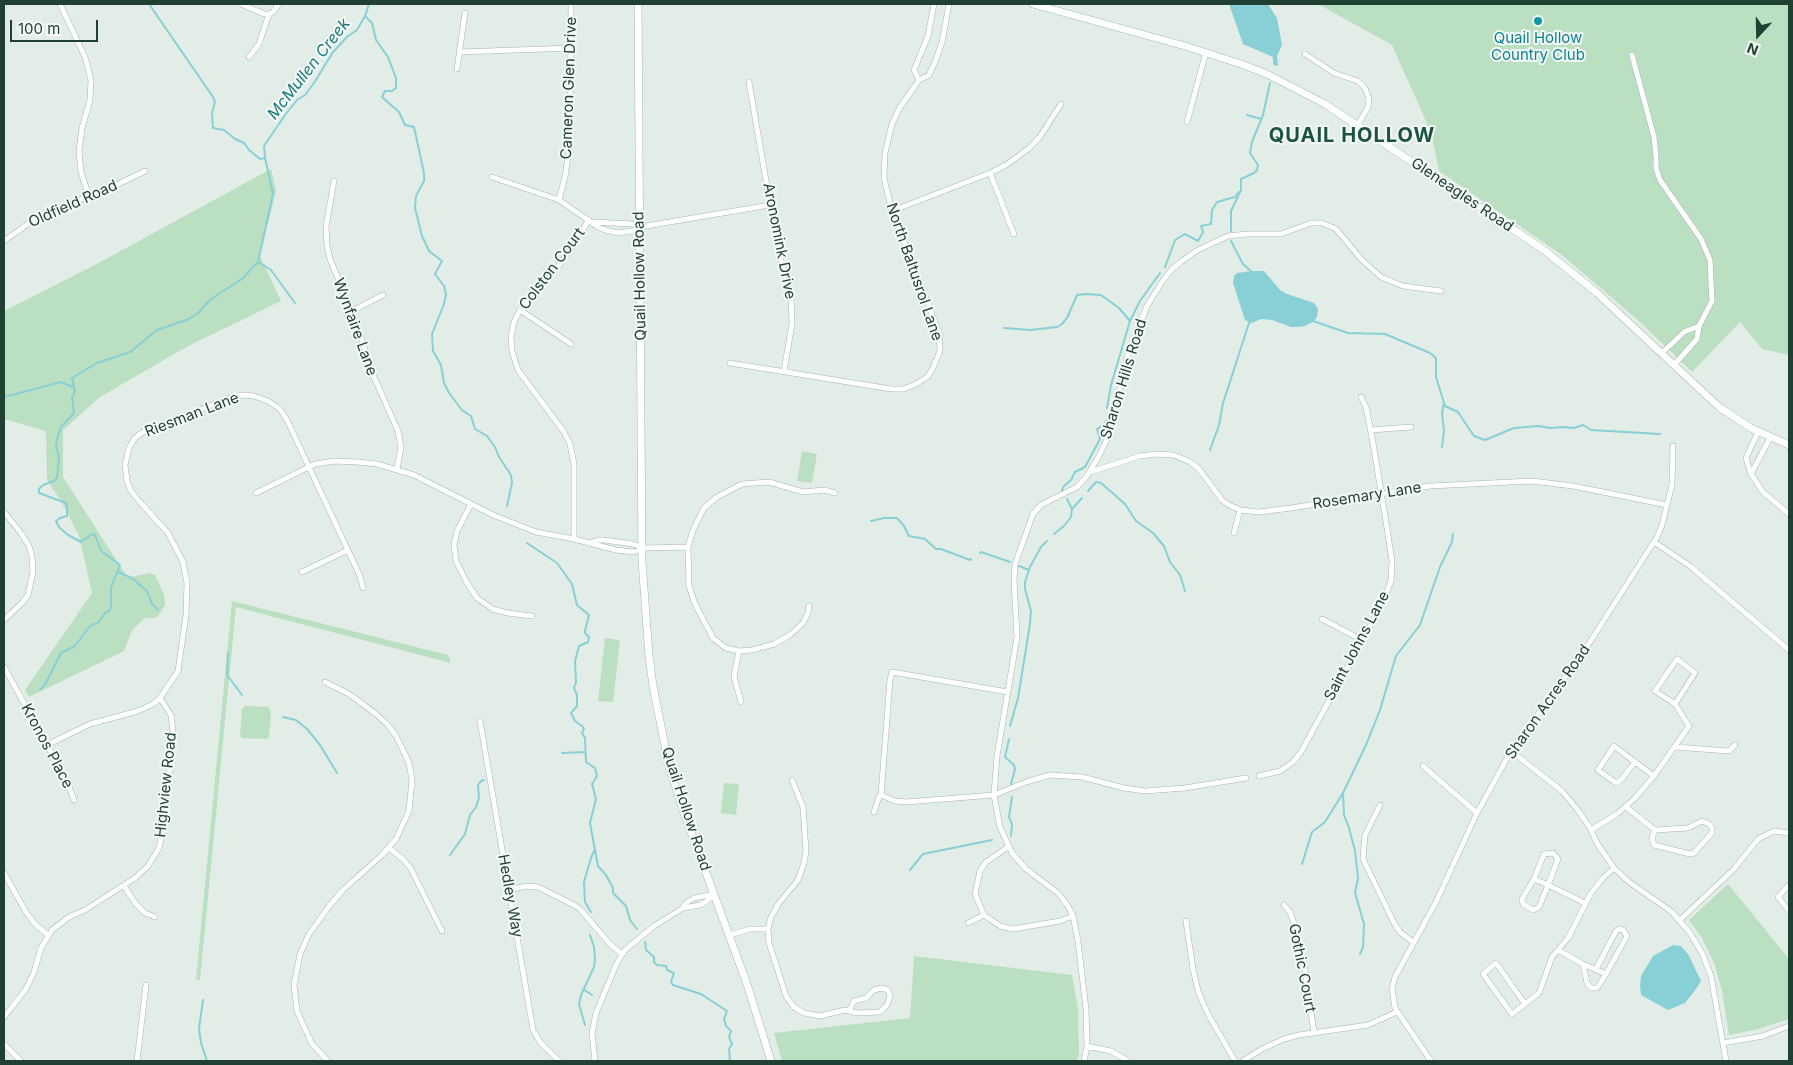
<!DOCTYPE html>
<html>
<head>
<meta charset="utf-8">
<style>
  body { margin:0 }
  #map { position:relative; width:1793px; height:1065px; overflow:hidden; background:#e3ede7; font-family:Inter,sans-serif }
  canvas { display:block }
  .frame { position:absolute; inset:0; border:5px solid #214034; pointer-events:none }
  .north { position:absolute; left:1733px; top:10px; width:50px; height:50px; -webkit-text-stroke:4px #f3f9f6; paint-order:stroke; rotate:201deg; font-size:14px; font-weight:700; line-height:20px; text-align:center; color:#214034 }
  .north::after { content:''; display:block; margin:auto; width:18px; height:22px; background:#214034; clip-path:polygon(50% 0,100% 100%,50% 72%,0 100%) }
  .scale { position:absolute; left:10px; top:20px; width:88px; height:22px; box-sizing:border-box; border:2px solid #214034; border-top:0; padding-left:6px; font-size:15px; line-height:18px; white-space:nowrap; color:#214034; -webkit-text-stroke:4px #f3f9f6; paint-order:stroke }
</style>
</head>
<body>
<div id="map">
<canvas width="1793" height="1065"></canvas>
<div class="frame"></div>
<div class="north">N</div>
<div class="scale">100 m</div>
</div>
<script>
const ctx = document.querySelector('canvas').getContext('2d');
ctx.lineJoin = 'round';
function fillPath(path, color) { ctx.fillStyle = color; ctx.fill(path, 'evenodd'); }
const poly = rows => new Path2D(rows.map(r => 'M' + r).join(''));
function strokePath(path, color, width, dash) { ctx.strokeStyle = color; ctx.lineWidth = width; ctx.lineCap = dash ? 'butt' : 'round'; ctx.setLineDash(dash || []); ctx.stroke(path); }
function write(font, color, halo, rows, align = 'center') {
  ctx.font = font + ' Inter,sans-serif'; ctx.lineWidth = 4; ctx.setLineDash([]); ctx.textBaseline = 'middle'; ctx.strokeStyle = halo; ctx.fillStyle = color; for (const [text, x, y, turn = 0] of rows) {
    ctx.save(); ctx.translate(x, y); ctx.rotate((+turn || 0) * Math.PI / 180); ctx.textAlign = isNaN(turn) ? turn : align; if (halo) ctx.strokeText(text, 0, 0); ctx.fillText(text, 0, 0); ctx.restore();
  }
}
const green = poly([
  [1318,4,1789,4,1789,355,1762,349,1740,322,1692,372,1639,321,1562,255,1439,171,1431,132,1392,45],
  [271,169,276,191,260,256,281,301,188,346,100,397,63,430,63,477,128,578,149,573,155,575,164,594,165,605,159,615,154,618,145,618,132,630,124,651,29,697,25,690,92,593,79,536,61,501,47,480,46,431,4,419,4,311,93,266],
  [802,451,817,454,812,483,797,481],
  [232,601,448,655,451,663,236,607,200,980,196,979],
  [605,638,620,640,613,702,598,701],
  [245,706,268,707,271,711,269,737,267,739,242,738,240,735,242,709],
  [724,783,739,784,736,815,721,813],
  [1728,884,1789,959,1789,1019,1758,1029,1729,1035,1722,991,1715,965,1702,938,1689,920],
  [914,956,1072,975,1078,1009,1079,1054,1077,1061,782,1061,774,1033,910,1018]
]);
const water = poly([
  [1229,4,1268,4,1277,18,1282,45,1277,56,1278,65,1276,66,1273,64,1273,57,1243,44],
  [1252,271,1264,271,1280,290,1287,294,1314,303,1318,309,1317,317,1313,322,1305,326,1298,327,1291,327,1272,320,1261,319,1252,323,1245,320,1233,283,1234,276,1237,273],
  [1673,945,1681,946,1688,954,1701,981,1696,989,1685,1003,1668,1010,1641,995,1640,986,1641,976,1653,956]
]);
const stream = poly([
  [149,4,213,97,215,102,212,113,213,128,224,130,235,139,244,143,249,150,260,159,265,158],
  [365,16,372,23,376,40,388,57,396,78,396,88,392,91,385,91,382,97,399,112,405,125,414,127,424,173,424,181,416,196,415,208,422,236,429,251,442,261,435,274,444,286,446,294,444,304,432,334,433,351,441,365,444,383,449,393,462,410,471,416,475,429,487,436,495,447,499,457,511,475,512,483,507,506],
  [1247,115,1261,119],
  [1231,231,1231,211,1241,190,1241,179,1254,173,1257,170,1258,165,1250,153,1252,142,1263,115,1270,83],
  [1231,241,1243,264,1253,273],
  [258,262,271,270,295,303],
  [1165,267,1175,240,1185,234,1198,241,1203,232,1201,226,1211,224,1212,210,1217,202,1235,197,1239,192],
  [1313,321,1348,333,1385,334,1430,353,1436,358,1436,377,1445,406,1458,412,1474,436,1485,440,1514,428,1539,426,1550,428,1563,427,1574,428,1583,425,1591,430,1660,434],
  [1004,328,1030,330,1057,327,1062,324,1067,318,1077,295,1085,294,1101,295,1119,308,1130,321],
  [4,397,61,382,73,387],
  [1107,408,1111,385,1130,321,1140,301,1160,273],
  [1442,447,1444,431,1442,413,1444,403],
  [1210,450,1219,425,1223,403,1250,320],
  [1062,491,1063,487,1071,480,1075,472,1085,467,1100,439,1097,429,1104,424,1107,420],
  [1088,491,1096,482,1101,483,1125,504,1136,521,1153,533,1164,546,1170,562,1180,575,1185,591],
  [1067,499,1072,509],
  [871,521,884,518,897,518,904,526,909,536,925,539,936,549,941,549,970,560,971,559],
  [1054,534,1064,526,1071,517,1072,509,1082,498],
  [527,543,557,563,572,584,577,605,589,615,585,631,585,633,589,637,588,642,579,646,575,661,576,682,574,688,577,695,577,706,571,713,575,721,582,726,584,729,582,733,585,738,586,762,595,768,597,776,592,784,596,799,590,823,598,866,606,875,613,888,613,893,626,906,630,920,637,929],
  [980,553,981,552,1010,562],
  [1019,566,1029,570],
  [118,572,132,578,147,591,152,604,158,610],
  [228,653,227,675,242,695],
  [40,690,46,683,61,653,75,646,90,626,99,622,105,613,109,611,111,607,111,588,120,565,101,551,95,535,92,534,81,542,68,535,59,527,56,521,60,518,67,516,67,506,66,503,39,493,39,489,43,485,54,481,57,478,59,457,56,447,57,439,61,427,74,413,72,397,75,391,72,378,97,363,130,352,157,330,189,319,198,313,209,301,217,295,242,279,258,262,273,194,265,158,264,146,285,115,297,100,305,95,314,83,333,52,347,37,357,30,365,16,369,4],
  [283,717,296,720,307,729,320,745,337,773],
  [1010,726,1018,698,1030,624,1031,611,1025,589,1025,582,1030,567,1041,547,1047,541],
  [1009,739,1005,757,1014,765,1015,769,1011,784],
  [562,753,585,752],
  [1343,793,1344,815,1349,828,1355,851,1358,878,1355,893,1364,924,1363,947,1360,954],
  [1011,836,1012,824,1009,817,1012,797],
  [450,855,465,834,470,815,476,807,479,798,478,785,481,781,484,780],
  [1302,864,1312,832,1325,822,1343,793,1366,745,1380,710,1396,656,1420,625,1440,567,1452,542,1453,534],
  [910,870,923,854,992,840],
  [591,912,585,902,584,882,591,858,594,851],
  [645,942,646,950,654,957,654,962,657,965,666,966,667,970,674,973,671,982,673,985,701,994,727,1011,724,1019,726,1026,731,1031,729,1037,732,1044,729,1049,730,1061],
  [583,989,592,995],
  [203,1000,199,1029,201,1043,207,1061],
  [585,1025,579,1004,581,995,594,967,595,959,594,947,590,935]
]);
const street = poly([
  [60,4,85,57,91,80,90,100,82,128,79,151,81,172,89,197],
  [241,4,264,14,269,14],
  [459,52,572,48],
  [1305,54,1334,73,1358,81,1365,88,1369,99,1368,107,1357,126],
  [1632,55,1654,137,1656,156,1656,168,1660,180,1701,239,1710,260,1712,301,1699,326],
  [249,57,259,44,269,14,273,12,279,4],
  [457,69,465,13],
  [919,80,929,75,935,62,942,42,949,4],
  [919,80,914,70,928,36,934,4],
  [749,82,778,250,791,295,792,324,784,371],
  [1187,122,1206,52],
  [990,173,1014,234],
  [492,177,559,200,598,227,605,230,618,233,632,231,640,227,770,205],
  [334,181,326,226,327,246,330,259,356,322,373,375,398,431,401,447,397,469],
  [559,200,565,177,570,144,571,4],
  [892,211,990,173,1006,165,1028,149,1039,138,1061,104],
  [593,222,632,224,640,227],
  [4,241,39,216,58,208,104,191,145,171],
  [520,310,571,344],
  [352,311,383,295],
  [1662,353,1684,332,1699,326,1697,339,1674,365],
  [730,363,891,389,904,389,916,384,927,377,932,370,940,351,939,332,892,211,884,178,885,153,892,124,899,109,919,80],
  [1371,430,1411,427],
  [1758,432,1746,458,1751,474,1770,438],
  [1090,472,1140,456,1156,454,1174,455,1190,462,1199,469,1222,500,1229,505,1240,510,1259,512,1291,508,1430,486,1532,481,1573,486,1667,505],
  [1751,474,1763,492,1789,514],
  [256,493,315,464,334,461,357,462,377,464,414,475,493,515,536,532,574,539,616,550,633,552,643,548,688,547],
  [471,504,457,531,454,545,456,561,467,583,477,598,493,609,507,613,532,616],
  [4,512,21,533,29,546,32,556,33,572,28,595,22,603,4,620],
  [1234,533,1240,510],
  [574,539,574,464,570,444,564,432,518,370,512,351,511,337,514,322,520,310,560,264,589,220],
  [1654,542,1690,566,1789,650],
  [590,543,599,540,604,540,633,544,642,548],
  [302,572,348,550],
  [809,606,808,613,803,623,790,635,774,644,752,650,739,651,726,648,713,638,695,604,689,586,688,547,693,530,704,508,717,497,742,484,769,482,803,492,824,490,835,493],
  [1322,619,1362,640],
  [739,651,734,676,741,702],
  [4,667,67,781,74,800],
  [325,682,349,694,376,714,388,725,396,736,404,752,409,763,412,780,409,811,396,839,382,855,344,889,330,905,309,934,300,954,294,985,297,1011,312,1044,328,1061],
  [480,721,533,1030,540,1042,559,1061],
  [47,745,90,724,138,711,153,704,160,698,178,671,186,615,187,583,183,562,168,533,139,501,131,491,127,481,125,465,129,448,135,438,143,432,232,397,244,395,254,396,268,401,280,409,287,420,360,576,363,588],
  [1675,747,1729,751,1735,745],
  [1511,751,1562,791,1577,809,1589,826,1598,845,1614,868,1629,882,1672,912,1690,933,1702,953,1711,976,1726,1061],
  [1635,762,1621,780,1616,783,1598,770,1614,746,1635,762,1654,776],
  [1423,766,1477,813],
  [1259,776,1280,771,1293,762,1301,752,1382,604,1391,581,1392,561,1387,528,1373,443,1366,407,1361,397],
  [792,780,803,807,806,851,804,863,798,880,779,903,771,917,768,929,769,943,786,996,794,1007,804,1013,820,1016,845,1010,857,1013,880,1012,887,1005,890,996,888,990,881,988,874,990,866,998,854,1001,849,1011],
  [881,795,895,801,906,802,994,795,1026,782,1050,775,1082,777,1124,788,1145,791,1185,788,1246,778],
  [1380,805,1365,835,1363,859,1394,923,1400,932,1413,942],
  [1626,807,1655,830,1688,828,1702,821,1709,824,1712,828,1712,833,1694,853,1690,854,1654,845,1652,838,1655,830],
  [874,812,879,797,881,795,890,680,892,672,1008,692],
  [1591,830,1617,814,1634,799,1654,776,1689,726,1675,704,1655,691,1677,659,1695,673,1675,704],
  [1008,847,986,862,980,871,975,894,984,915,1000,926,1013,929,1060,921,1073,916],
  [389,848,404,860,411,869,442,931],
  [4,873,26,912,35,924,48,935],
  [1534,879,1522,899,1523,904,1533,910,1539,907,1548,885,1534,879,1544,854,1553,853,1558,859,1548,885,1585,903],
  [124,886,136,904,145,913,155,917],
  [1789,887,1788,886,1778,897,1789,911],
  [509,890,526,886,538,887,574,905,580,909,610,944,622,954],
  [1284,905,1290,912,1296,929,1305,970,1314,1033],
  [683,908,700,905,707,901,713,895],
  [1680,920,1734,869,1758,839,1774,831,1789,833],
  [1186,921,1193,969,1198,991,1208,1014,1235,1061],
  [968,923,984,915],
  [730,935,750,929,768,929],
  [1558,950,1583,964,1587,983,1591,988,1597,988,1606,974,1583,964],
  [1596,969,1616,931,1619,929,1623,930,1627,936,1606,974],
  [1525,1004,1496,963,1483,974,1512,1014,1539,993,1552,957,1568,938,1591,893,1603,878,1614,868],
  [4,1017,26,989,34,972,41,948,52,930,69,917,85,910,135,878,148,866,159,848,165,819,173,731,171,715,160,698],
  [1723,1043,1763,1036,1789,1026],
  [4,1044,21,1061],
  [1087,1046,1111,1051,1128,1061],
  [137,1061,146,985],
  [595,1061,592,1033,596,1013,617,963,625,950,654,926,683,908,686,903,694,898,714,894],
  [1084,1061,1087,1046,1086,1009,1078,941,1073,916,1068,906,1058,893,1026,869,1012,853,1000,827,994,795,997,756,1017,637,1014,580,1015,564,1033,514,1041,505,1077,487,1087,476,1099,456,1110,433,1127,357,1147,306,1164,279,1172,269,1182,261,1198,250,1228,236,1247,234,1281,234,1311,223,1322,223,1336,229,1362,260,1381,277,1403,286,1441,291],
  [1243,1061,1262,1049,1284,1039,1299,1035,1368,1025,1397,1012],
  [1431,1061,1395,1008,1392,989,1395,977,1436,902,1477,813,1511,751,1581,656,1657,537,1662,525,1672,485,1673,446]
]);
const secondary = poly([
  [638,4,642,561,649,656,653,686,669,766,684,813,747,984,771,1061],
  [1033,4,1185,46,1241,64,1267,74,1325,104,1544,250,1597,293,1719,407,1751,428,1789,445]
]);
const markers = [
  [1538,21,5,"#0f9aa8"]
];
const cultureNames = [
  ["Quail Hollow",1538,38],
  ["Country Club",1538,55]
];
const streetNames = [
  ["Cameron Glen Drive",569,88,-88],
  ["Gleneagles Road",1462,195,34],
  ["Oldfield Road",73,204,-24],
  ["Aronomink Drive",779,241,79],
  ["Colston Court",552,269,-53],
  ["North Baltusrol Lane",914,272,71],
  ["Quail Hollow Road",640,276,-91],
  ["Wynfaire Lane",355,327,70],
  ["Sharon Hills Road",1124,379,-73],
  ["Riesman Lane",192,415,-21],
  ["Rosemary Lane",1367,496,-9],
  ["Saint Johns Lane",1357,646,-62],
  ["Sharon Acres Road",1548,702,-55],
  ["Kronos Place",47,746,62],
  ["Highview Road",166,785,-84],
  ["Quail Hollow Road",686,809,72],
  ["Hedley Way",510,896,80],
  ["Gothic Court",1302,968,79]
];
const waterNames = [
  ["McMullen Creek",309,69,-52]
];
const districtNames = [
  ["QUAIL HOLLOW",1352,136]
];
fillPath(green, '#bbdfc1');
fillPath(water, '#88d0d5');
strokePath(stream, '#88d0d5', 2);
strokePath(street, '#a5b6ae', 6);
strokePath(secondary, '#a0baae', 8);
strokePath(street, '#fff', 5);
strokePath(secondary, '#fff', 7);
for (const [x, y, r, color] of markers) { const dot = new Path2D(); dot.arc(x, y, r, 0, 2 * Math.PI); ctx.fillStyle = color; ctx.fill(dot); strokePath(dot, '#f3f9f6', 2); }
write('15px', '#0d838f', '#f3f9f6', cultureNames);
write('15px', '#214034', '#f3f9f6', streetNames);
write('italic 16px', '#18787f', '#f3f9f6', waterNames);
ctx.letterSpacing = '1px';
write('bold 20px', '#1c5340', '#f3f9f6', districtNames);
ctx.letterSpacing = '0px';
</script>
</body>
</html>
